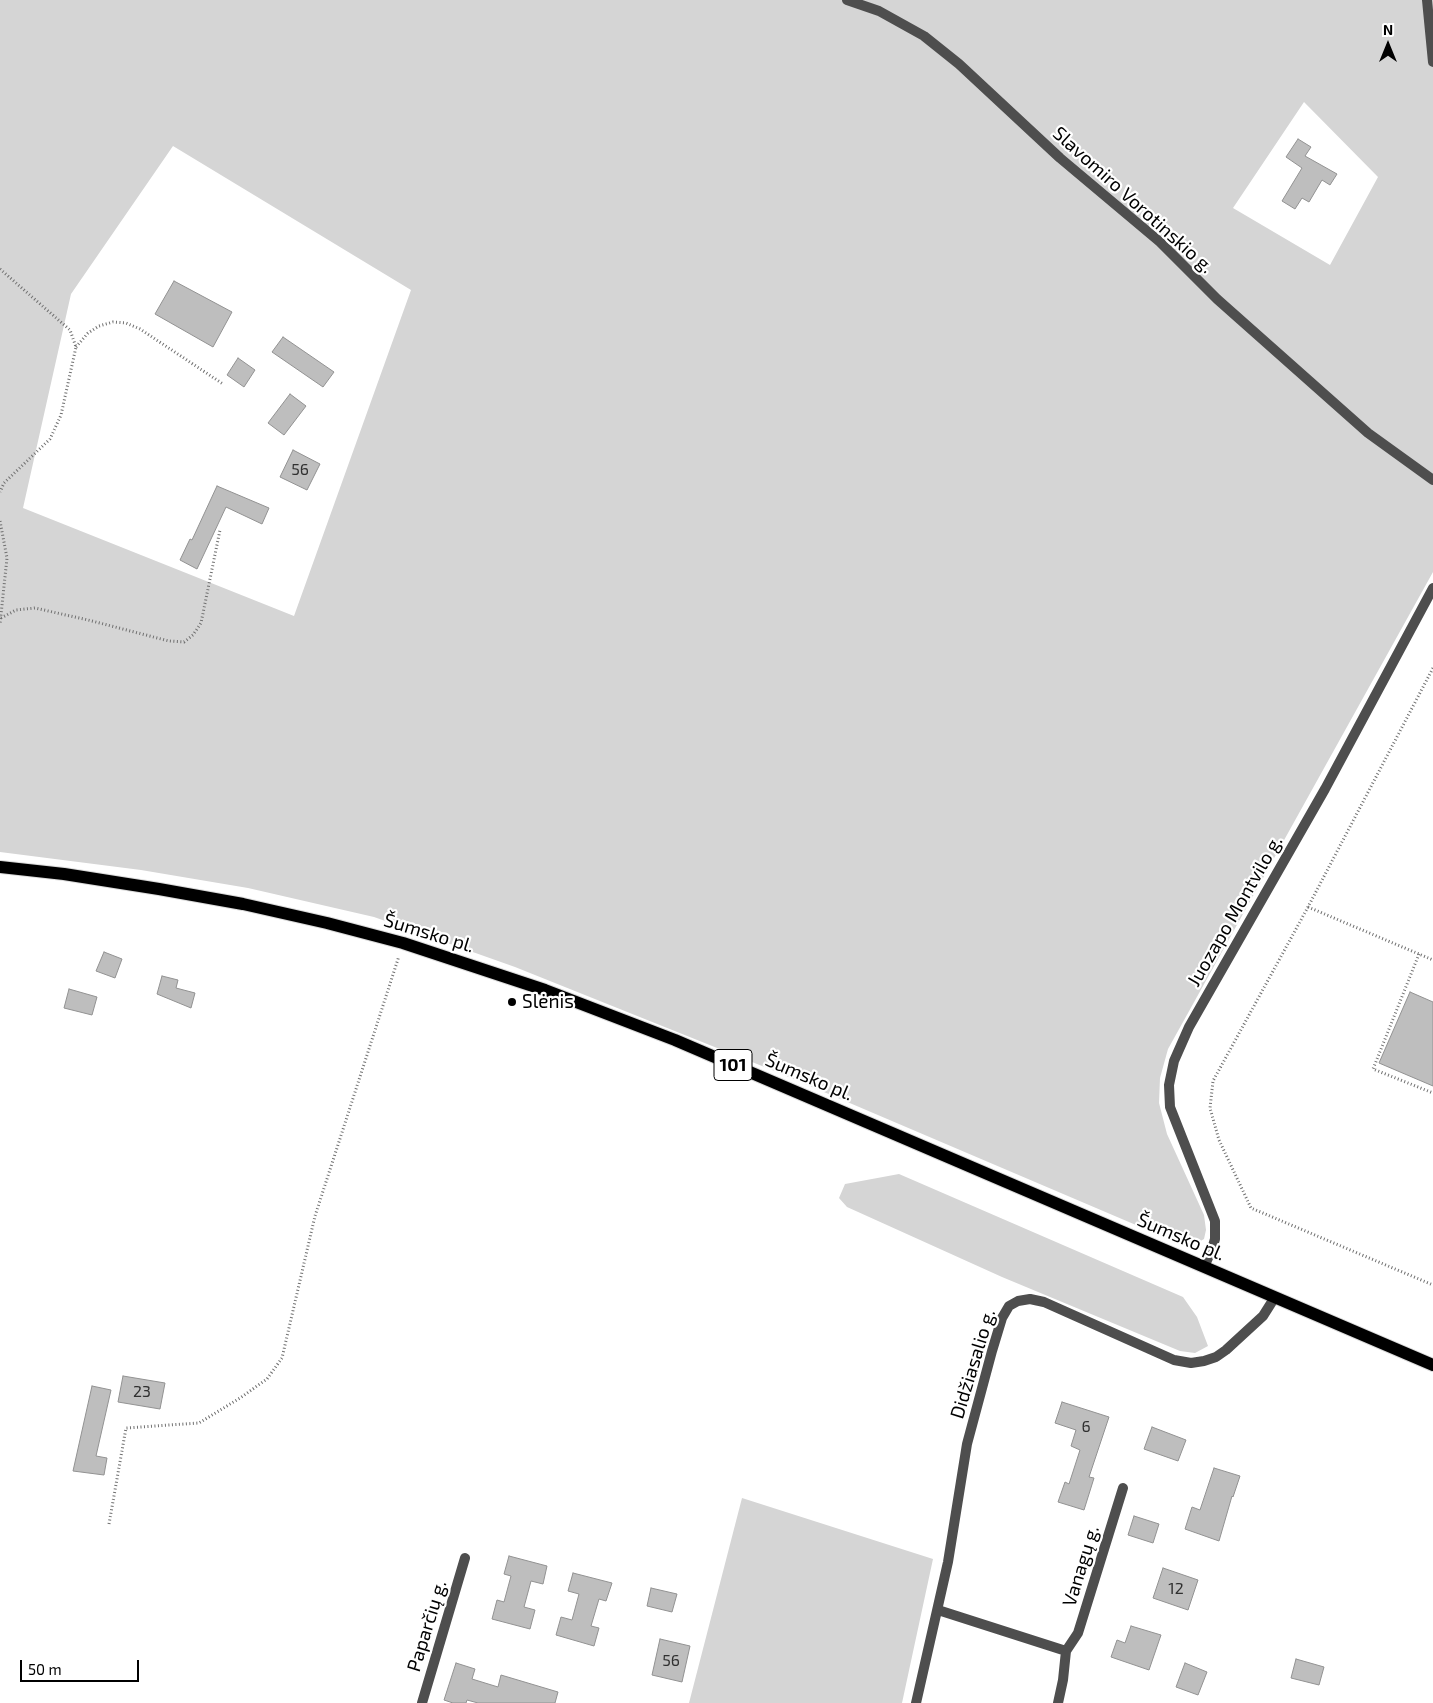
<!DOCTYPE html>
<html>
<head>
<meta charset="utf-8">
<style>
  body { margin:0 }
  #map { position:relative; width:1433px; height:1703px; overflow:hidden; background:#fff; font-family:"Exo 2",sans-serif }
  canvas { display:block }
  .north { position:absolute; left:1363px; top:20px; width:50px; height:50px; -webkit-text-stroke:4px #fff; paint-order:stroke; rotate:0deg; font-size:14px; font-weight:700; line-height:20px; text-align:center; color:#000 }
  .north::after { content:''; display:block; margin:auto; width:18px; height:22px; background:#000; clip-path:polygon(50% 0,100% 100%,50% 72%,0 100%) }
  .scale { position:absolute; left:20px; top:1660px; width:119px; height:22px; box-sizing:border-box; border:2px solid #000; border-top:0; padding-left:6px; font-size:15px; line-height:18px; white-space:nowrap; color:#000; -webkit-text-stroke:4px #fff; paint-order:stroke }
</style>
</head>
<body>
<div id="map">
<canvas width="1433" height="1703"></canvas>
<div class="north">N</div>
<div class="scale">50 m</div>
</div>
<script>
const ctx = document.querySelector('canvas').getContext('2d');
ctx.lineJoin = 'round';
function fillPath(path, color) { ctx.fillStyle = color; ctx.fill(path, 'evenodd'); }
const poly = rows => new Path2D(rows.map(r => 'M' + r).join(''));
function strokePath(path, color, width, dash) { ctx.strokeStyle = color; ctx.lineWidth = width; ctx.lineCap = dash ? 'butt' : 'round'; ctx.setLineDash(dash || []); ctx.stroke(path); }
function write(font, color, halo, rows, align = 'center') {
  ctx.font = font + ' "Exo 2",sans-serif'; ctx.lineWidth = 4.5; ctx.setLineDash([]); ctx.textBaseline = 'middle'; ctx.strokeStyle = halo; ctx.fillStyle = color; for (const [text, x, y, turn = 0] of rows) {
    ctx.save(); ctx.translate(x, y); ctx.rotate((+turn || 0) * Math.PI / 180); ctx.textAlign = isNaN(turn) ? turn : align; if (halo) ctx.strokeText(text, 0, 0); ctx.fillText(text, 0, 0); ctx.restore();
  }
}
const green = poly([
  [0,0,1433,0,1433,572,1168,1049,1160,1078,1159,1103,1167,1134,1204,1215,1206,1230,1204,1239,1197,1243,1185,1244,1150,1231,777,1072,515,967,374,917,248,888,141,870,0,852],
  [1304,102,1378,177,1330,265,1233,208],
  [173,146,411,290,294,616,23,508,71,294],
  [899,1174,1183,1297,1197,1317,1208,1346,1195,1353,1180,1351,1002,1277,847,1207,839,1198,845,1184],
  [742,1498,933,1559,902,1703,689,1703]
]);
const building = poly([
  [1298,139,1311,147,1305,156,1337,174,1330,185,1322,180,1309,202,1302,198,1295,209,1282,201,1302,168,1286,157,1298,139],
  [174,281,232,312,213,347,155,314,174,281],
  [283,337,334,372,323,387,272,352,283,337],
  [238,358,255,370,244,387,227,375,238,358],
  [290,394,306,406,284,435,268,423,290,394],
  [293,450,320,464,307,490,280,477,293,450],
  [217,486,269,508,262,524,226,507,197,569,180,560,190,539,192,540,217,486],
  [104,952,122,959,115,978,96,971,104,952],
  [162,976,178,980,176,988,195,993,191,1008,157,994,162,976],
  [69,989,97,997,92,1015,64,1008,69,989],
  [1410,992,1433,1002,1433,1086,1379,1063,1410,992],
  [123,1376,165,1383,160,1409,118,1402,123,1376],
  [92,1386,111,1390,96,1456,107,1458,104,1475,73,1471,92,1386],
  [1062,1402,1109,1417,1089,1477,1094,1478,1084,1510,1058,1502,1065,1482,1069,1484,1080,1450,1071,1446,1076,1430,1055,1423,1062,1402],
  [1152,1427,1186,1440,1178,1461,1144,1449,1152,1427],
  [1214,1468,1240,1476,1233,1497,1232,1496,1219,1541,1185,1529,1192,1507,1200,1510,1214,1468],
  [1134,1516,1159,1524,1153,1543,1128,1535,1134,1516],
  [509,1556,547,1566,543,1584,531,1581,524,1607,535,1610,530,1629,492,1619,497,1600,504,1602,511,1576,504,1574,509,1556],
  [1163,1568,1198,1580,1188,1610,1153,1598,1163,1568],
  [573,1573,612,1583,606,1601,599,1599,591,1626,599,1628,594,1646,556,1635,561,1617,572,1620,579,1594,568,1591,573,1573],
  [651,1588,677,1594,672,1612,647,1606,651,1588],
  [1131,1626,1161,1635,1149,1670,1111,1657,1117,1640,1125,1643,1131,1626],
  [660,1639,690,1646,682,1682,652,1675,660,1639],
  [1296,1659,1324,1667,1319,1685,1291,1678,1296,1659],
  [456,1663,475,1669,472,1679,498,1687,501,1675,558,1692,555,1703,478,1703,467,1700,466,1703,453,1703,444,1700,456,1663],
  [1185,1663,1207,1672,1198,1695,1176,1687,1185,1663]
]);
const path = poly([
  [0,269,70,330,76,347,61,415,50,439,4,483,0,492],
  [76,347,88,333,99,326,113,322,126,323,140,329,223,384],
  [0,521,7,558,0,624],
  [1,618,16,610,35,608,88,620,169,641,184,642,193,635,201,623,220,530],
  [1433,668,1308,907,1213,1081,1210,1108,1219,1140,1251,1208,1433,1285],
  [1308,907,1433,960],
  [1419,954,1373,1069,1433,1093],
  [109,1524,126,1428,199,1423,240,1398,267,1379,282,1358,315,1216,399,956]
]);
const street = poly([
  [847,0,879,11,924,36,959,64,1060,158,1160,242,1217,299,1368,433,1433,480],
  [1427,0,1433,62],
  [1204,1267,1212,1249,1215,1239,1215,1221,1170,1107,1169,1085,1174,1061,1189,1027,1325,789,1433,588],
  [938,1610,1066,1651,1063,1680,1058,1703],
  [1066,1651,1078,1633,1123,1488],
  [422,1703,465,1558],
  [916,1703,948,1562,967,1444,992,1351,1002,1318,1009,1306,1018,1301,1030,1299,1044,1302,1174,1360,1191,1363,1204,1361,1216,1357,1226,1350,1263,1316,1275,1297]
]);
const primary = poly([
  [0,867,64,874,159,889,243,904,327,923,403,943,545,990,675,1040,1433,1365]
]);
const markers = [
  [512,1002,5,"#000"]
];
const numberNames = [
  ["56",300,470],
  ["23",142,1392],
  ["6",1086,1427],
  ["12",1176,1589],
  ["56",671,1661]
];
const shields = [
  [733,1065,38]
];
const shieldNames = [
  ["101",733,1065]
];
const streetNames = [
  ["Slavomiro Vorotinskio g.",1133,200,42],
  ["Juozapo Montvilo g.",1235,911,-60],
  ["Šumsko pl.",429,933,17],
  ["Šumsko pl.",809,1077,23],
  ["Šumsko pl.",1181,1237,23],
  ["Didžiasalio g.",973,1364,-73],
  ["Vanagų g.",1081,1566,-73],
  ["Paparčių g.",427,1626,-73]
];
const poiNames = [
  ["Slėnis",522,1002]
];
fillPath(green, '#d5d5d5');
fillPath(building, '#bebebe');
strokePath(building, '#929292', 1);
strokePath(primary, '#dbdbdb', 14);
strokePath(path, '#707070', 3, [1, 2.5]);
strokePath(street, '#4e4e4e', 10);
strokePath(primary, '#000', 12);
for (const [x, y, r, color] of markers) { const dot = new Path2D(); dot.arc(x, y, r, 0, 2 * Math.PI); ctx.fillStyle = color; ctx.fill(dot); strokePath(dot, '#fff', 2); }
write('16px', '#303030', null, numberNames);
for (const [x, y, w] of shields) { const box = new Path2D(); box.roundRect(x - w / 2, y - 15.5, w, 31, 4); ctx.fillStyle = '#fff'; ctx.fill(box); strokePath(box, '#000', 1); }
write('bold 18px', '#000', null, shieldNames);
write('19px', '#000', '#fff', streetNames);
write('19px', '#000', '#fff', poiNames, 'left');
</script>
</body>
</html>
